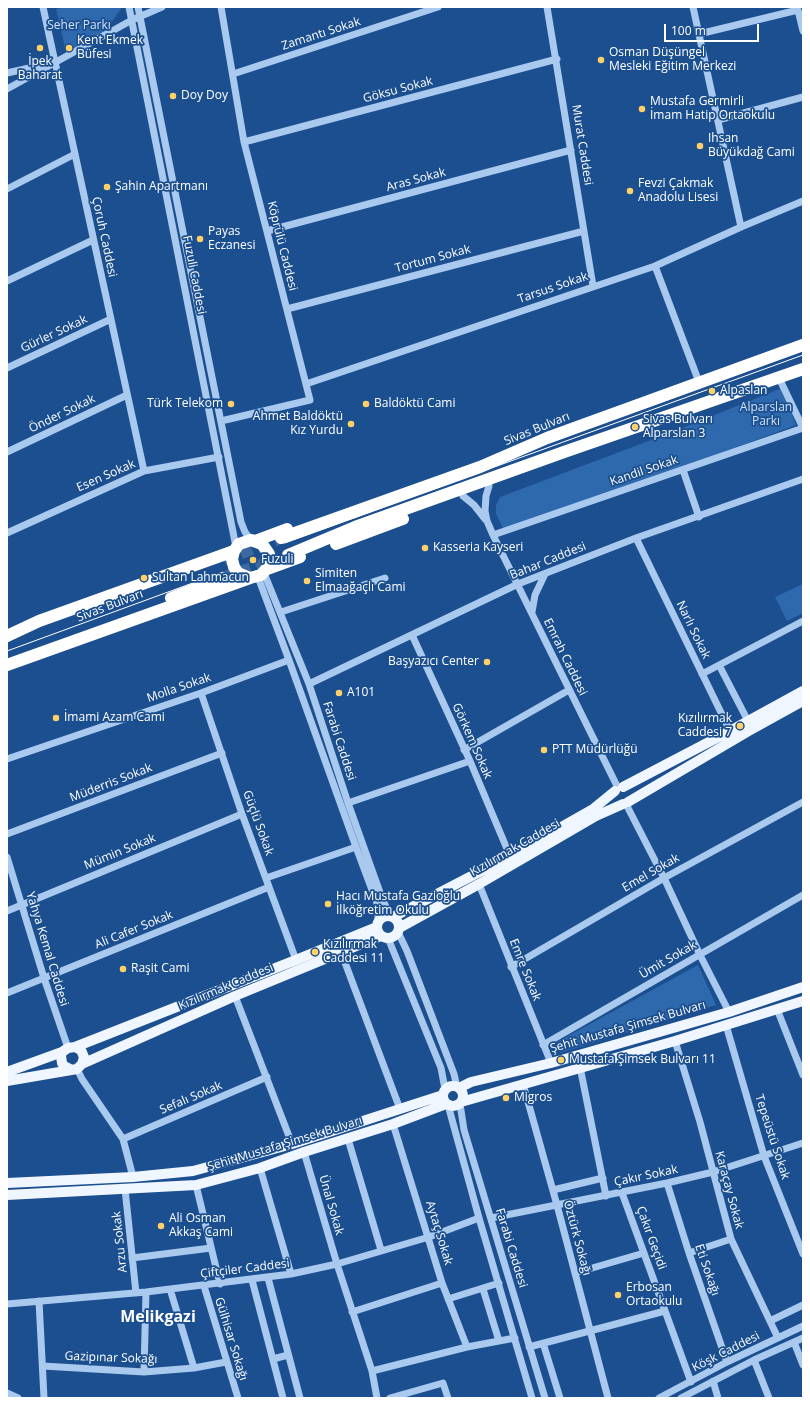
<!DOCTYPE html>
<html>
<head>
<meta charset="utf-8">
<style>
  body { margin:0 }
  #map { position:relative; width:810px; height:1405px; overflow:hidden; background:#1b4f8f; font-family:"Open Sans",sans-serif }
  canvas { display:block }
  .frame { position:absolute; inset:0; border:8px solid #fff; pointer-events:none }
  .scale { position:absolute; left:664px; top:24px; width:95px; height:18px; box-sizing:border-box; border:2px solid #fff; border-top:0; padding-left:5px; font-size:12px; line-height:14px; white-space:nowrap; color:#fff; -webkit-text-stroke:3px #1b4f8f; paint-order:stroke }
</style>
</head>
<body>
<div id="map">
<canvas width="810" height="1405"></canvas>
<div class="frame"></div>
<div class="scale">100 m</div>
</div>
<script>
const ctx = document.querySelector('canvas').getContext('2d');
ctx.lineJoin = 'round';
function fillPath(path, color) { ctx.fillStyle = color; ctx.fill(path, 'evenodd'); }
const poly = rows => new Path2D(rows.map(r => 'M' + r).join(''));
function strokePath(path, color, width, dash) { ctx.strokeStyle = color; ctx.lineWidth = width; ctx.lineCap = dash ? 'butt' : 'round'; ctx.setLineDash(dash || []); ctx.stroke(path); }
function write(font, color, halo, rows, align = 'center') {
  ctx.font = font + ' "Open Sans",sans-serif'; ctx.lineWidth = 3.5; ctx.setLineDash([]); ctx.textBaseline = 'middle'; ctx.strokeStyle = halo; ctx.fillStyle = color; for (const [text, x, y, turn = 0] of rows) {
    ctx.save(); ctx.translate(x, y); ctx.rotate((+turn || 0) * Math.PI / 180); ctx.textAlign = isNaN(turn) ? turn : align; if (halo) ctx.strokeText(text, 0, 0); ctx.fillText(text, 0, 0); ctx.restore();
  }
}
const green = poly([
  [65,7,122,7,103,35,66,52,56,9],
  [782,388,796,425,616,492,504,530,496,514,496,505,500,497,667,434],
  [803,584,803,613,787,621,775,597],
  [698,965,716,1005,560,1053,557,1042]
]);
const highwayTunnel = poly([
  [224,560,281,538],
  [222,578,278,559]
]);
const minor = poly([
  [43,7,144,471],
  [129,7,236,547],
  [138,7,241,522,245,532,251,540],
  [547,7,593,286],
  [693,7,741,227],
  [699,34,798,10,803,31],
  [7,73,47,64],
  [233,74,438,7],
  [7,89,132,20,162,7],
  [718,120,803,97],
  [244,142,557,59],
  [7,189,75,154],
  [267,231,571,150],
  [655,266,699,382],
  [7,281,93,240],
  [287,309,584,231],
  [7,368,111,319],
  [779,378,803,428],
  [306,384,655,266,741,227,803,201],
  [221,421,310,400,244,142,221,7],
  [7,452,127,395],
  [683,470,699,517],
  [489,486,486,496,485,511,487,521,493,535,618,788],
  [463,496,474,505,485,519],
  [7,533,144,471,219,457],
  [493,535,803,428],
  [636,538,730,731],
  [264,573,309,684,348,803,383,901,391,916],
  [258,577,289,660,356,847,378,906,378,921],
  [281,612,385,578],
  [532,612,535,595,545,574],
  [412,635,470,761,510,856],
  [719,665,748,721],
  [702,674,803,621],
  [309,684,518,584,636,538,803,479],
  [201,693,242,814,296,960],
  [464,750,569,690],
  [7,759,201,693,289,660],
  [348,803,470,761],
  [626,804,664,878,700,955,729,1012],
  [7,834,222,753],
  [7,857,44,978,68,1048],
  [266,878,356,847],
  [479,884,551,1063],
  [7,911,242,814],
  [398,932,407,951,454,1074,457,1087],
  [388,938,441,1068,445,1089],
  [341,952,400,1109],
  [511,967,664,878,803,802],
  [7,993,269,887],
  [235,996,292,1144],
  [777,1009,803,1075],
  [726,1025,764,1156,803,1254],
  [675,1041,700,1122,731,1239,778,1338],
  [543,1045,803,895],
  [580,1067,606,1196],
  [77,1069,82,1079,123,1139,133,1177],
  [523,1084,557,1205,608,1398],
  [460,1104,464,1130,545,1398],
  [448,1105,479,1218,532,1398],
  [393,1124,442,1283,467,1347],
  [123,1139,267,1077],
  [348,1139,381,1250],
  [304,1152,337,1264,372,1371,377,1398],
  [260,1168,291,1274],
  [667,1183,689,1253,727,1362],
  [196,1185,220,1284],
  [125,1189,136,1293],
  [553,1190,603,1178],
  [622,1193,691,1382],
  [491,1218,667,1183,713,1172,803,1143],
  [689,1253,731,1239],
  [132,1258,211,1248],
  [575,1273,644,1253],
  [268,1278,300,1398],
  [252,1280,283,1398],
  [204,1286,238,1398],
  [170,1289,194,1368],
  [483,1289,499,1341],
  [448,1299,499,1283],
  [39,1301,44,1398],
  [7,1304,146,1292,291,1274,337,1264,429,1237,479,1218],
  [352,1312,442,1283],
  [770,1321,803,1305],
  [794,1342,803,1365],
  [543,1343,560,1398],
  [529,1347,665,1311],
  [273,1359,288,1355],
  [754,1360,769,1398],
  [43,1366,144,1372,194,1368,226,1362],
  [372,1371,467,1347,515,1338],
  [144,1372,146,1292],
  [713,1381,718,1398],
  [7,1393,18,1398],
  [390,1398,443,1383,448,1398],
  [659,1398,727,1362,803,1326],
  [681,1398,754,1360,803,1338]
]);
const major = poly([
  [623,787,730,731,803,691],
  [628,802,747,732,803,701],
  '377 927a11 11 0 1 1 22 0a11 11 0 1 1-22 0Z',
  [393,917,510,856,593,809,615,791],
  [399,928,479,884,596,816,623,804],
  [75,1047,296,960,377,927],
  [82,1064,235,996,381,936],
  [7,1072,62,1052],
  [7,1081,77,1069,82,1064,84,1057,81,1050,75,1047,68,1048,62,1052,61,1056,62,1063,64,1066,70,1069],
  '443 1096a10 10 0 1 1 20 0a10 10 0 1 1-20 0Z',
  [459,1088,471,1082,551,1063,729,1012,803,987],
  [461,1102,675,1041,803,1001],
  [7,1183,133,1177,193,1171,292,1144,443,1095],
  [7,1195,196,1185,260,1168,304,1152,393,1124,446,1104]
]);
const highway = poly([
  [281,538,480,467,547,438,803,345],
  [255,541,287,529],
  [336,544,403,519],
  [288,555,355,527,564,452,803,369],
  [267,569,300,557],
  [171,598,222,578],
  [7,636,39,621,234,551],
  [7,665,250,578,261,575,269,566,269,554,262,544,251,540,239,544,234,551,232,559,234,567,238,573,250,578]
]);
const tram = poly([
  [285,543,803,355],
  [7,651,220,573]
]);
const markers = [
  [40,48,4,"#ffd166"],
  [69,48,4,"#ffd166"],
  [601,60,4,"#ffd166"],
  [173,96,4,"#ffd166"],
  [642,109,4,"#ffd166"],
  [700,146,4,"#ffd166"],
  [107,187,4,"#ffd166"],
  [630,191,4,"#ffd166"],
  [200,239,4,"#ffd166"],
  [712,391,4,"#ffd166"],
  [231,404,4,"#ffd166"],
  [366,404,4,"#ffd166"],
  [351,424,4,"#ffd166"],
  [635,427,4,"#ffd166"],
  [425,548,4,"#ffd166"],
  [253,560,4,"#ffd166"],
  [144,578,4,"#ffd166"],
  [307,581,4,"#ffd166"],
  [487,662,4,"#ffd166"],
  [339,693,4,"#ffd166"],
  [56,718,4,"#ffd166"],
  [740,726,4,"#ffd166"],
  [544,750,4,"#ffd166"],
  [328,904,4,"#ffd166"],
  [315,952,4,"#ffd166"],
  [123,969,4,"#ffd166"],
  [561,1060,4,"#ffd166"],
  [506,1098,4,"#ffd166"],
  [161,1226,4,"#ffd166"],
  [618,1295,4,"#ffd166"]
];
const parkNames = [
  ["Seher Parkı",79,26],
  ["Alparslan",766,408],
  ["Parkı",766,422]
];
const streetNames = [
  ["Zamantı Sokak",321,34,-18],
  ["Göksu Sokak",398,90,-15],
  ["Murat Caddesi",582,145,81],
  ["Aras Sokak",416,180,-15],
  ["Çoruh Caddesi",104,237,78],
  ["Köprülü Caddesi",282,246,76],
  ["Tortum Sokak",433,259,-15],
  ["Fuzuli Caddesi",194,275,79],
  ["Tarsus Sokak",553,288,-19],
  ["Gürler Sokak",54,334,-25],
  ["Önder Sokak",62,414,-26],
  ["Sivas Bulvarı",537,429,-22],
  ["Kandil Sokak",644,471,-19],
  ["Esen Sokak",106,476,-24],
  ["Bahar Caddesi",548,561,-22],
  ["Sivas Bulvarı",110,606,-21],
  ["Narlı Sokak",693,630,64],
  ["Emrah Caddesi",565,657,64],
  ["Molla Sokak",179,688,-19],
  ["Farabi Caddesi",339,741,72],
  ["Görkem Sokak",472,741,66],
  ["Müderris Sokak",111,783,-21],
  ["Güçlü Sokak",258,823,70],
  ["Kızılırmak Caddesi",515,848,-30],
  ["Mümin Sokak",120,852,-22],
  ["Emel Sokak",651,873,-30],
  ["Ali Cafer Sokak",134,930,-22],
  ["Yahya Kemal Caddesi",47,949,73],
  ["Ümit Sokak",668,960,-30],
  ["Emre Sokak",525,970,68],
  ["Kızılırmak Caddesi",226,987,-23],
  ["Şehit Mustafa Şimsek Bulvarı",628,1027,-16],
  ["Sefalı Sokak",191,1098,-23],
  ["Tepeüstü Sokak",772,1137,72],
  ["Şehit Mustafa Şimsek Bulvarı",285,1144,-17],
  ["Çakır Sokak",646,1176,-12],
  ["Karaçay Sokak",729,1190,75],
  ["Ünal Sokak",331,1205,74],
  ["Aytaç Sokak",439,1233,73],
  ["Öztürk Sokağı",577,1238,75],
  ["Çakır Geçidi",651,1238,70],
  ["Arzu Sokak",120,1242,-96],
  ["Farabi Caddesi",511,1248,73],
  ["Çiftçiler Caddesi",245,1269,-7],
  ["Eti Sokağı",707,1270,71],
  ["Gülhisar Sokağı",231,1339,73],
  ["Köşk Caddesi",726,1352,-27],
  ["Gazipınar Sokağı",111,1358,2]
];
const poiNames = [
  ["Kent Ekmek",77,41],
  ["Büfesi",77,55],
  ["Osman Düşüngel",609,53],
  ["Mesleki Eğitim Merkezi",609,67],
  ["İpek",40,62,"center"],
  ["Baharat",40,76,"center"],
  ["Doy Doy",181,96],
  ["Mustafa Germirli",650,102],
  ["İmam Hatip Ortaokulu",650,116],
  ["Ihsan",708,139],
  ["Büyükdağ Cami",708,153],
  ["Fevzi Çakmak",638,184],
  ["Anadolu Lisesi",638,198],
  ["Şahin Apartmanı",115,187],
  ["Payas",208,232],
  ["Eczanesi",208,246],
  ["Alpaslan",720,391],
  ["Türk Telekom",223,404,"right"],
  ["Baldöktü Cami",374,404],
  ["Ahmet Baldöktü",343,417,"right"],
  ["Kız Yurdu",343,431,"right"],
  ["Sivas Bulvarı",643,420],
  ["Alparslan 3",643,434],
  ["Kasseria Kayseri",433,548],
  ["Fuzuli",261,560],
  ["Simiten",315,574],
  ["Elmaağaçlı Cami",315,588],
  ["Sultan Lahmacun",152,578],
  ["Başyazıcı Center",479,662,"right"],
  ["A101",347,693],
  ["İmami Azam Cami",64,718],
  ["Kızılırmak",732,719,"right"],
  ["Caddesi 7",732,733,"right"],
  ["PTT Müdürlüğü",552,750],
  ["Hacı Mustafa Gazioğlu",336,897],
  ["İlköğretim Okulu",336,911],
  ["Kızılırmak",323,945],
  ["Caddesi 11",323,959],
  ["Raşit Cami",131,969],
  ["Mustafa Şimsek Bulvarı 11",569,1060],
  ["Migros",514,1098],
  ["Ali Osman",169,1219],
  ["Akkaş Cami",169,1233],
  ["Erbosan",626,1288],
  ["Ortaokulu",626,1302]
];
const districtNames = [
  ["Melikgazi",158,1317]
];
fillPath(green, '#2e69ad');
strokePath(highwayTunnel, '#3d69a0', 12, [12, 6]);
strokePath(minor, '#a9c9ee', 7);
strokePath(major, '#f0f6ff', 10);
strokePath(highway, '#fff', 12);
strokePath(tram, '#fff', 1);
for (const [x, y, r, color] of markers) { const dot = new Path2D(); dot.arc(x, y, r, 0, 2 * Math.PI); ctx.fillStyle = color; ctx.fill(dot); strokePath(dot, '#1b4f8f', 1.5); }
write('12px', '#cfe3fa', '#1b4f8f', parkNames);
write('12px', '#fff', '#1b4f8f', streetNames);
write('12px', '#fff', '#1b4f8f', poiNames, 'left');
write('bold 16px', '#fff', '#1b4f8f', districtNames);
</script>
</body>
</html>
